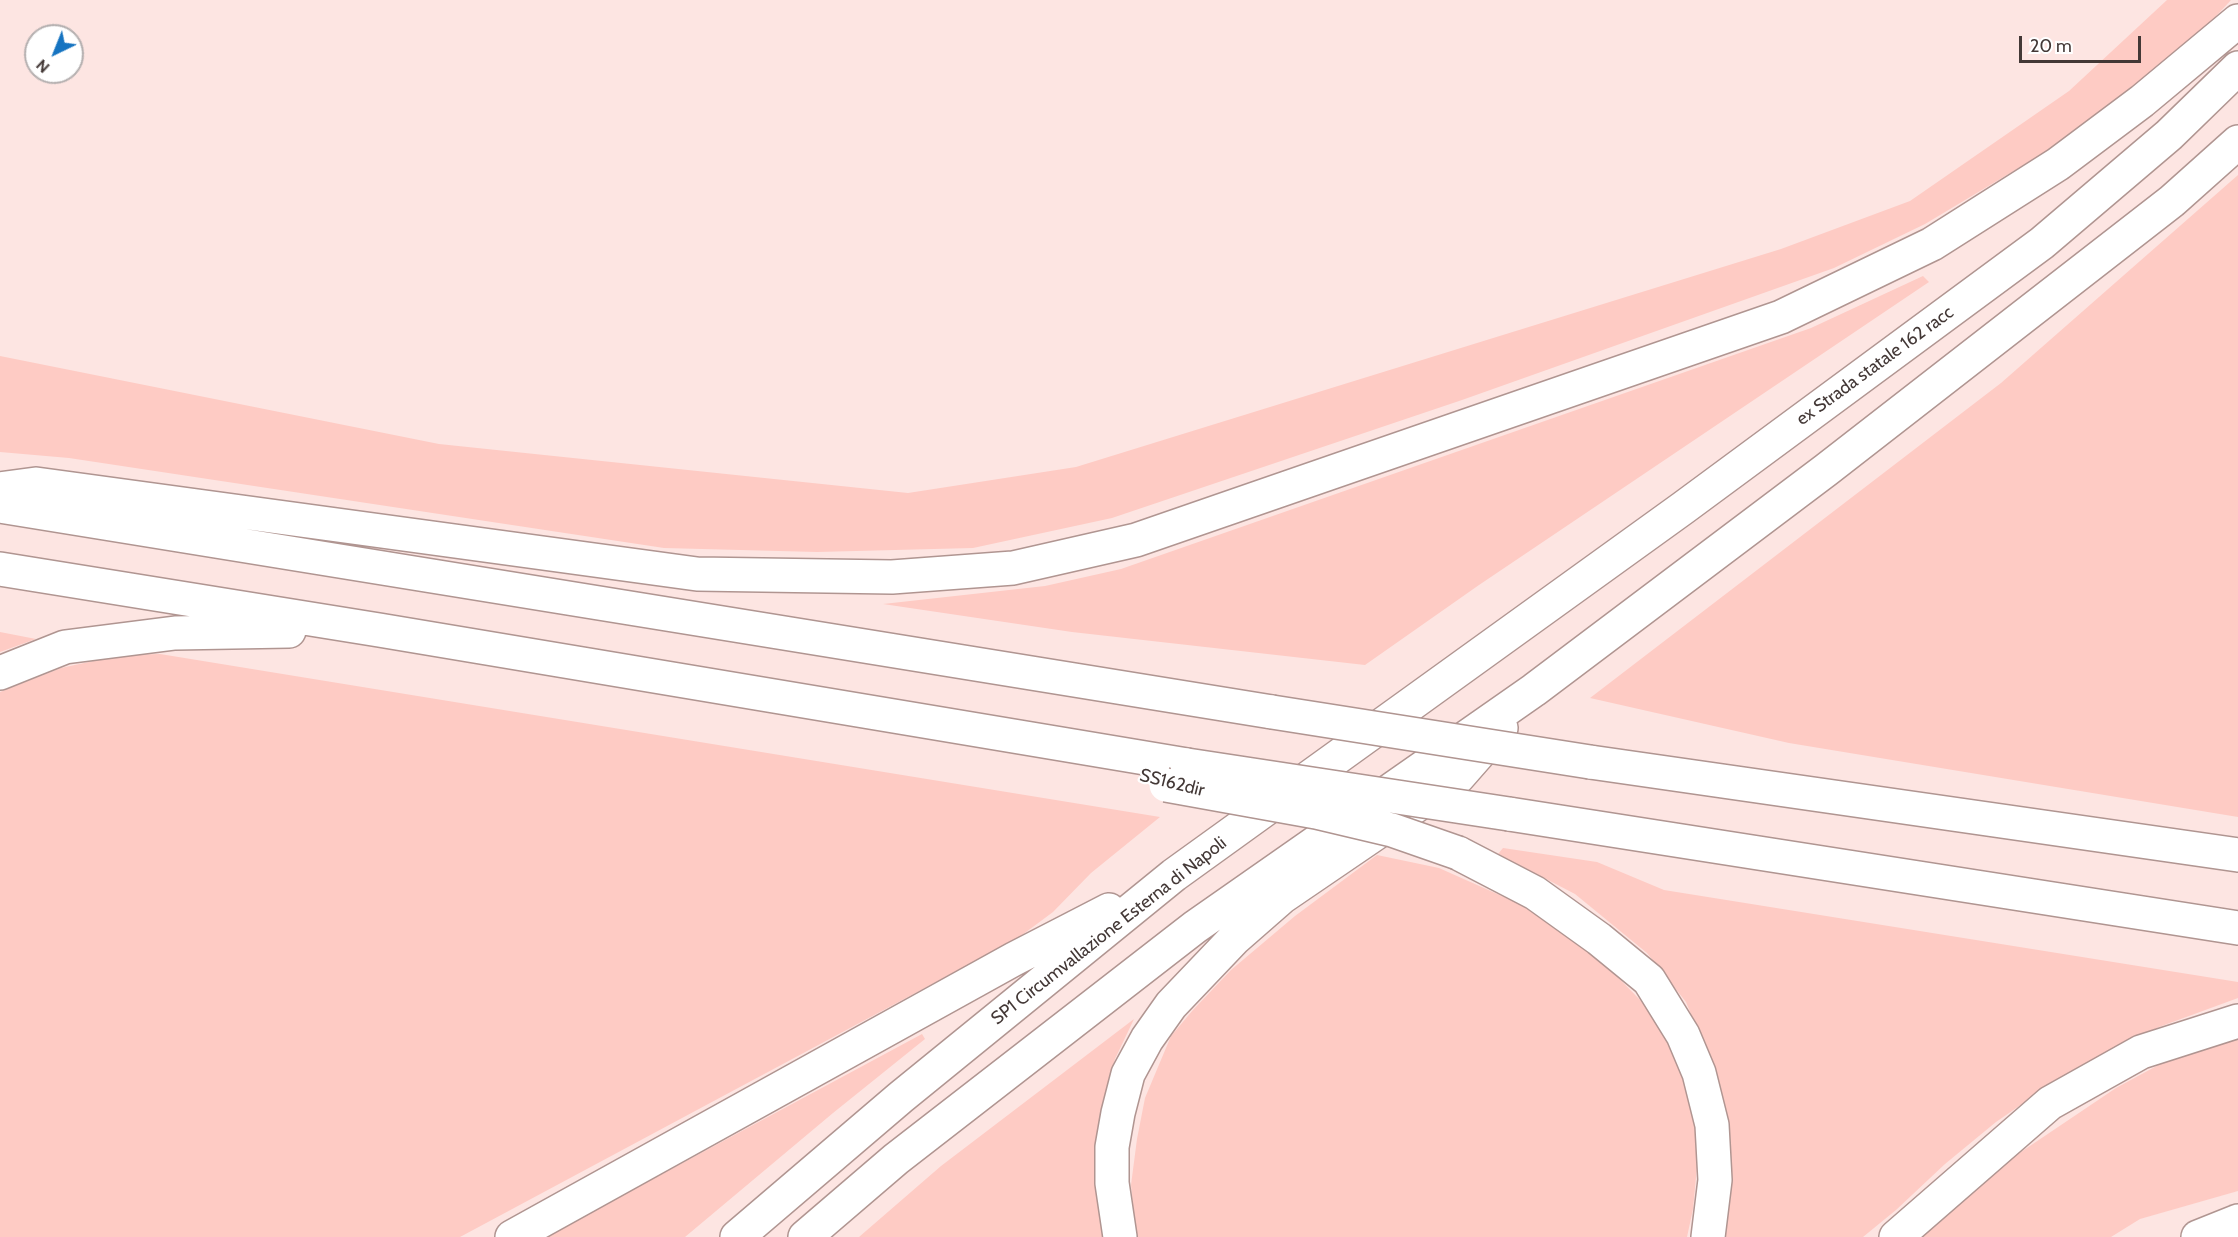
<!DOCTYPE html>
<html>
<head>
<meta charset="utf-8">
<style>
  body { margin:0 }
  #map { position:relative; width:2238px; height:1237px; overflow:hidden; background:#fde5e2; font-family:Cabin,sans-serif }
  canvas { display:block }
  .north { position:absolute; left:24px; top:24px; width:60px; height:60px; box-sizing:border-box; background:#fff; border:2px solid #b4afaf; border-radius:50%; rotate:223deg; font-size:16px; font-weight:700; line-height:24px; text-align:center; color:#433836 }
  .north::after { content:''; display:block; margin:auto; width:21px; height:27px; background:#1674c1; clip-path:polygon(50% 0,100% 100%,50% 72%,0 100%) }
  .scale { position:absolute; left:2019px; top:36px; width:122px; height:27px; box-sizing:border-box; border:3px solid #433836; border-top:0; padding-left:8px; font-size:18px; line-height:21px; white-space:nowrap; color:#433836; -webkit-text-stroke:4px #fff; paint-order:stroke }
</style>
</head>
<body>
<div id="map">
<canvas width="2238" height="1237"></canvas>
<div class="north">N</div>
<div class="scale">20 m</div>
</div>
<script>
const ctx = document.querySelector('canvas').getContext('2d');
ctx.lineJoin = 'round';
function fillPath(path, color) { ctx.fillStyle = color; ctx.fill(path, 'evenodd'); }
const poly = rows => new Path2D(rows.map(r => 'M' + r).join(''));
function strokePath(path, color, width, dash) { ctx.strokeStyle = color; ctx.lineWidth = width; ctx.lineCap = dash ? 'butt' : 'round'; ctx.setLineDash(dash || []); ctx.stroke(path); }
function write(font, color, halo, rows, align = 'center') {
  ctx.font = font + ' Cabin,sans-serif'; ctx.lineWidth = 4.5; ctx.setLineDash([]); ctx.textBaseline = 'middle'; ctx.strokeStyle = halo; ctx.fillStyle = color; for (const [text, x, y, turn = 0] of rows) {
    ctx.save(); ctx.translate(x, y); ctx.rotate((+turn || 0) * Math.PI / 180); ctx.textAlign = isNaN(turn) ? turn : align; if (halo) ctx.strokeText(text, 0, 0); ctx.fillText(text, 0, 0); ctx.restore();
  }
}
const green = poly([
  [2167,0,2231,0,2207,26,2072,136,1925,224,1834,268,1462,400,1112,518,973,548,817,552,664,548,69,458,0,452,0,356,439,444,908,493,1076,467,1781,249,1910,201,2069,91],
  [2238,175,2238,817,1789,743,1590,698,2001,383],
  [1923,276,1929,282,1479,585,1365,665,1072,632,883,604,1045,586,1121,569,1811,328],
  [0,632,36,639,0,652],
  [160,654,1160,817,1091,873,1053,912,1018,938,460,1237,0,1237,0,692,61,668,121,655],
  [1503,848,1597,862,1664,890,2238,982,2238,998,2159,1027,2104,1054,2051,1084,1996,1122,1945,1164,1896,1210,1863,1237,1724,1237,1729,1199,1730,1157,1726,1115,1715,1074,1686,1002,1647,953,1575,894,1498,854],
  [1377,855,1439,868,1531,909,1601,960,1643,1003,1673,1044,1686,1085,1695,1126,1697,1167,1693,1209,1687,1237,1136,1237,1131,1185,1137,1139,1145,1098,1171,1036,1193,1010,1231,970,1295,916],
  [1134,1019,1115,1059,1103,1101,1096,1145,1096,1189,1103,1237,859,1237,941,1166],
  [922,1034,925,1039,833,1113,685,1237,545,1237],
  [2238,1037,2238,1191,2140,1219,2111,1237,1919,1237,2015,1156,2116,1088,2175,1056]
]);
const minor = poly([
  [2198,1237,2238,1221]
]);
const trunk = poly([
  [0,489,36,484,697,574,892,577,1013,568,1136,540,1781,317,1932,244,2058,164,2142,101,2238,21],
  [0,506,1272,712],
  [0,569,379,630,1187,765],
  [0,673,65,647,175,633,289,631],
  [1590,762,2238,855],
  [1509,814,2238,928],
  [1458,853,1535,893,1599,939,1649,980,1683,1035,1699,1073,1712,1125,1715,1180,1708,1237],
  [512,1237,1014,959,1109,910],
  [737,1237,901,1097,1174,875,1683,508,2042,243,2169,135,2238,68],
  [805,1237,896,1159,1195,927,1534,690,1826,470,2172,201,2238,142],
  [1120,1237,1112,1183,1112,1147,1118,1113,1128,1074,1147,1039,1171,1005,1234,939,1282,897,1458,777,1501,728],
  [1896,1237,2050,1103,2141,1052,2238,1021]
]);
const trunkBridge = poly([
  [1272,712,1590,762],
  [1187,765,1509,814],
  [1166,785,1316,812,1392,830,1458,853]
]);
const streetNames = [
  ["ex Strada statale 162 racc",1875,366,-36],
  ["SS162dir",1172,783,14],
  ["SP1 Circumvallazione Esterna di Napoli",1109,931,-38]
];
fillPath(green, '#fecbc4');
strokePath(minor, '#b09591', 36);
strokePath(trunk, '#b09591', 36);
strokePath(minor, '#fff', 33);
strokePath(trunk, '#fff', 33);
strokePath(trunkBridge, '#b09591', 36, []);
strokePath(trunkBridge, '#fff', 33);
write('18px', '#433836', '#fff', streetNames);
</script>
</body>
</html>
